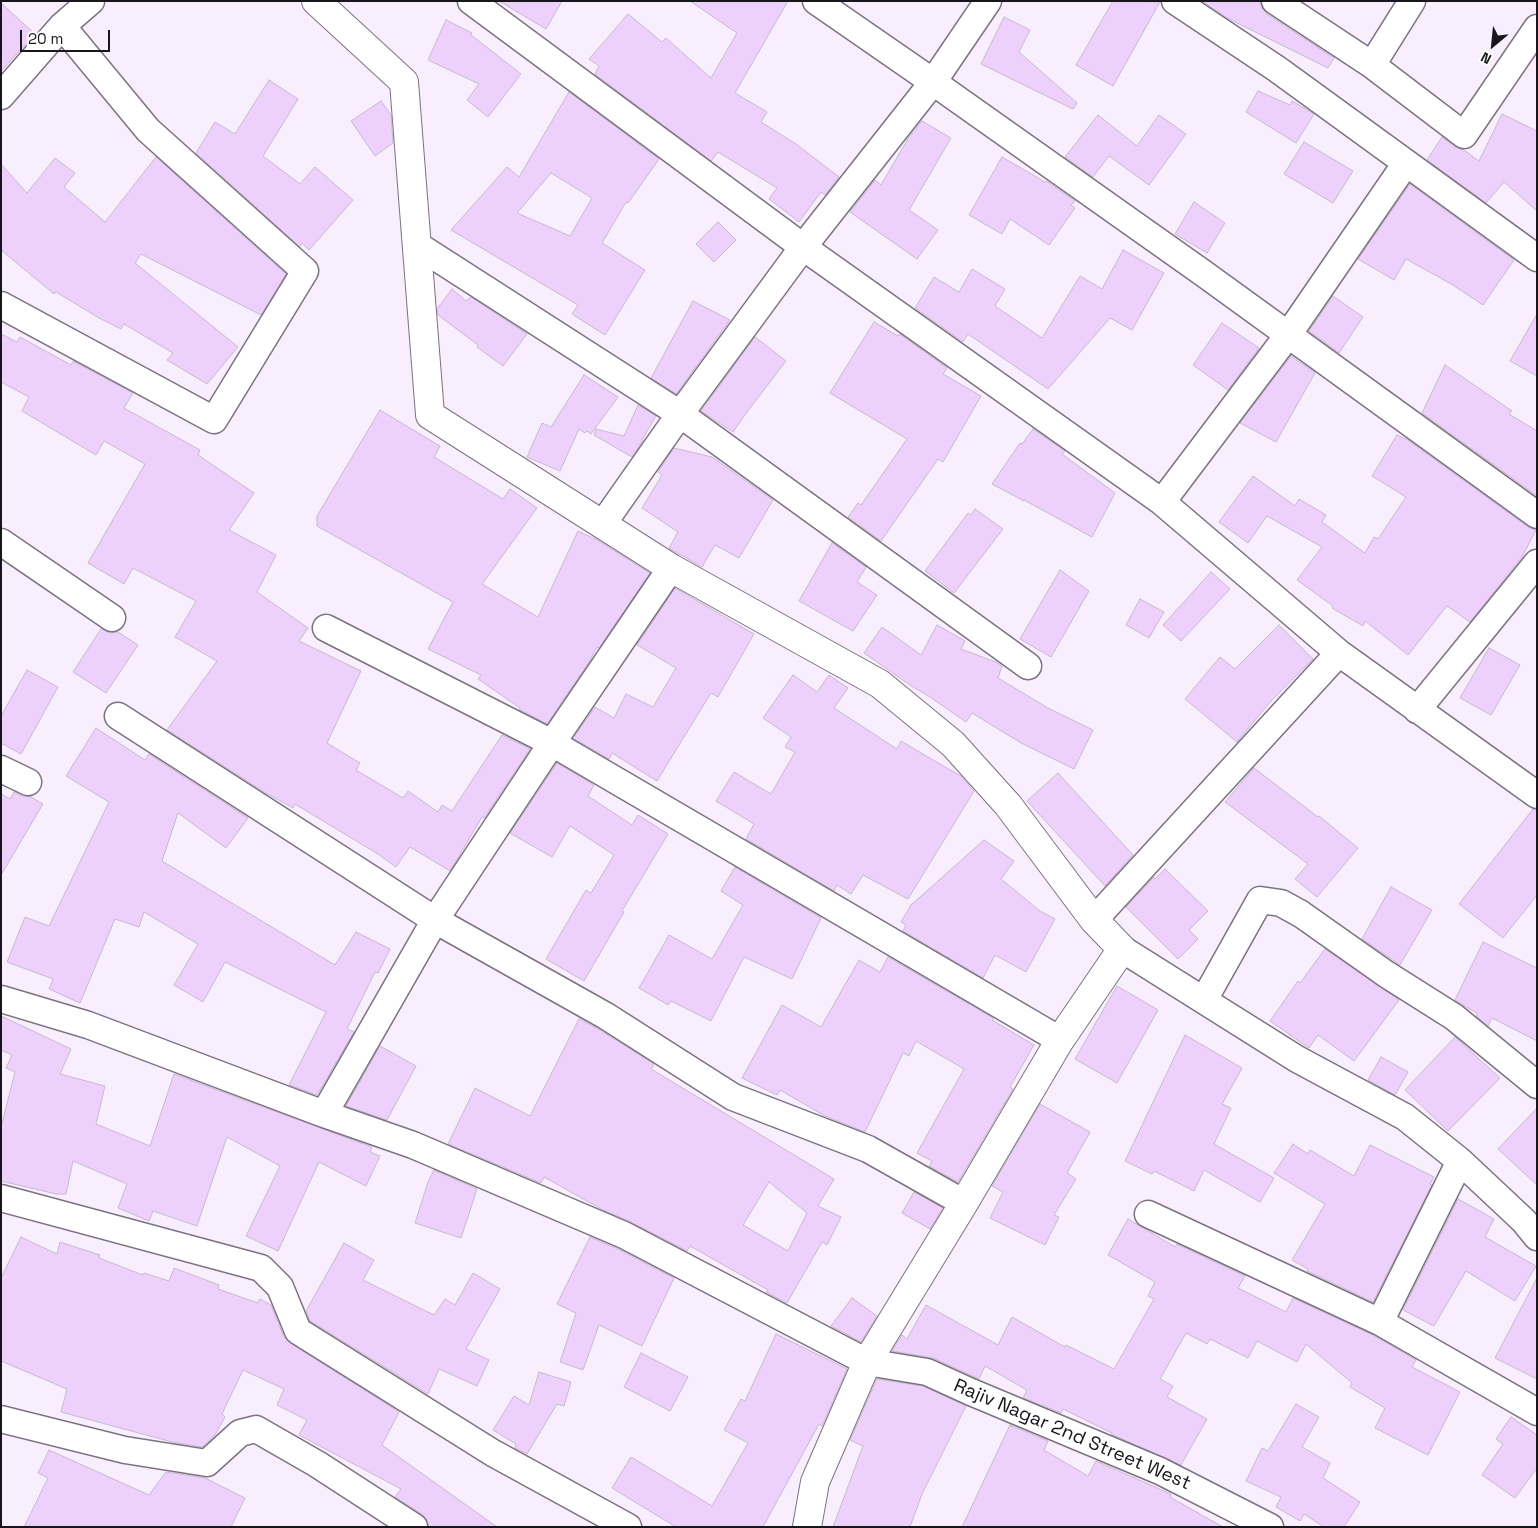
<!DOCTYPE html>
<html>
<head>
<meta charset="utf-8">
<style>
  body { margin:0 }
  #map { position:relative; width:1538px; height:1528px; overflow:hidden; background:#f8eefd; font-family:"Space Grotesk",sans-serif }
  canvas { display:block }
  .frame { position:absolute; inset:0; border:2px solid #19151c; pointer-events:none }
  .north { position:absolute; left:1468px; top:20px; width:50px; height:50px; -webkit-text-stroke:4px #fff; paint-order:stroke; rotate:208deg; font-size:14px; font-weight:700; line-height:20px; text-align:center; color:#19151c }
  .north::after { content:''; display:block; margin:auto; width:18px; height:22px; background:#19151c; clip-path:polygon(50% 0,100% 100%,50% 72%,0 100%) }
  .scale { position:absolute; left:20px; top:30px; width:90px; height:22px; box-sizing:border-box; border:2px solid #19151c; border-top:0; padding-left:6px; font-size:15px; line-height:18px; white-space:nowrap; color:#19151c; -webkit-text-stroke:4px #fff; paint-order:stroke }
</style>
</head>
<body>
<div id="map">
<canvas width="1538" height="1528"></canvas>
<div class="frame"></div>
<div class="north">N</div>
<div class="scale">20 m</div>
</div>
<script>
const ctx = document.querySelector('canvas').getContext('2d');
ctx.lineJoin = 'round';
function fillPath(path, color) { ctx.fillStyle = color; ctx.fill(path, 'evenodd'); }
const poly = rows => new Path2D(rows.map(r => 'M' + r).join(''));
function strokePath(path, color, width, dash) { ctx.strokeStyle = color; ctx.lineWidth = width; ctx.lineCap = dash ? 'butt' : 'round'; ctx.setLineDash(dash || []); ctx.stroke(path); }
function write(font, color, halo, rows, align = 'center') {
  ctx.font = font + ' "Space Grotesk",sans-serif'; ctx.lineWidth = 4; ctx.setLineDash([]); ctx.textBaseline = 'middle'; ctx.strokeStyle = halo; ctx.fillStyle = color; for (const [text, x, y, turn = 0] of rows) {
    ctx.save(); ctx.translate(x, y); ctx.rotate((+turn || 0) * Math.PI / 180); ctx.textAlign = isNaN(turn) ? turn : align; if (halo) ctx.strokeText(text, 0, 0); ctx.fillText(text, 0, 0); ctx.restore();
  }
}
const building = poly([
  [499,1,562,1,546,29,499,1],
  [690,1,788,1,735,93,767,112,761,122,796,144,839,177,825,195,821,192,799,222,769,199,777,188,718,152,711,161,595,74,599,66,589,59,628,14,662,42,666,38,711,78,737,33,690,1],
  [1113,1,1160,2,1113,86,1076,65,1113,1],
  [1202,1,1260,1,1262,8,1267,14,1334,58,1328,68,1227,18,1202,1],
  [1,3,35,34,1,71,1,3],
  [1004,17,1030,30,1019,52,1077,103,1073,109,981,64,1004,17],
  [446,20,472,33,471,35,521,74,488,117,467,100,479,84,428,60,446,20],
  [269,80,298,99,263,156,300,184,315,167,353,200,309,250,302,243,300,247,196,153,215,122,235,134,269,80],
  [1258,91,1290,105,1292,101,1314,114,1296,143,1246,112,1258,91],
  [569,92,659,159,628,203,626,202,602,243,645,270,605,335,572,314,578,305,451,230,507,167,519,177,569,92],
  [551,173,592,198,570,236,517,213,551,173],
  [381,101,391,115,393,143,375,156,351,121,381,101],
  [1502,114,1537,131,1537,211,1504,182,1486,203,1427,160,1442,137,1455,147,1464,150,1479,161,1502,114],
  [1098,115,1137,146,1159,115,1186,134,1149,185,1109,156,1093,177,1065,157,1098,115],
  [922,121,951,138,909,210,938,230,917,259,850,212,875,180,881,185,909,137,922,121],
  [1304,142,1353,171,1333,203,1284,174,1304,142],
  [156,157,286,274,261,315,141,254,135,263,238,347,207,384,167,360,173,353,124,324,121,329,99,318,56,292,54,294,1,250,1,164,27,193,55,158,75,173,64,187,105,222,156,157],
  [1002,157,1045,182,1046,181,1075,201,1071,205,1075,208,1049,245,1010,219,1002,234,969,215,1002,157],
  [1410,184,1514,260,1483,305,1453,285,1406,259,1394,280,1358,259,1410,184],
  [1194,202,1225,223,1207,253,1175,234,1194,202],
  [718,222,736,240,714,262,696,244,718,222],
  [1123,250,1164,273,1132,330,1110,318,1048,389,968,334,963,342,915,308,934,277,959,292,972,269,1005,289,995,306,1042,338,1080,276,1102,289,1123,250],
  [452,289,466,301,471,297,527,334,503,366,477,347,478,345,438,315,437,309,452,289],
  [1333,296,1363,317,1339,353,1309,331,1333,296],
  [693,301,730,320,676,394,651,378,693,301],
  [1537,314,1537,376,1510,361,1537,314],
  [874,322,898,336,900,334,947,368,943,374,981,396,943,462,938,459,881,541,848,517,858,503,861,505,907,439,830,393,874,322],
  [1222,323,1259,348,1228,390,1193,365,1222,323],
  [1,334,17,342,20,337,71,365,73,361,133,393,124,408,200,450,198,455,254,493,229,530,276,555,257,592,308,628,299,641,361,671,327,743,360,763,356,770,403,798,408,791,438,812,442,805,452,811,502,735,530,749,484,818,482,817,450,871,410,847,396,867,378,854,295,804,293,808,266,793,167,730,217,661,175,637,196,601,133,568,124,584,88,563,145,464,104,441,96,455,22,411,29,397,1,382,1,334],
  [755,337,786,361,747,412,733,432,701,411,755,337],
  [1291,356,1315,373,1276,442,1240,423,1291,356],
  [1445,365,1512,411,1509,414,1537,431,1537,496,1422,413,1445,365],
  [584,375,618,397,591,434,587,431,585,433,579,429,560,471,527,457,542,423,551,427,584,375],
  [638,405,656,416,642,440,643,440,632,457,594,435,596,429,624,436,638,405],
  [380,410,440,446,434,457,503,499,510,489,537,508,482,584,538,617,578,531,597,540,650,573,599,648,597,647,589,662,547,724,519,709,520,708,478,679,481,675,428,649,453,602,317,526,317,516,380,410],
  [1033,429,1065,451,1062,454,1115,493,1092,537,1024,500,1024,501,992,484,1020,443,1022,444,1033,429],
  [1397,435,1408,440,1528,527,1536,530,1522,557,1470,622,1447,606,1408,655,1365,621,1363,626,1332,608,1333,606,1297,580,1322,547,1267,516,1248,543,1219,522,1253,476,1295,506,1299,499,1326,515,1322,522,1365,553,1374,537,1378,539,1406,497,1372,476,1397,435],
  [674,448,712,457,773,500,739,558,715,545,702,567,669,548,678,532,642,508,662,475,658,472,674,448],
  [975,509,1003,529,954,593,925,571,968,513,971,515,975,509],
  [832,543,866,567,857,582,877,595,853,631,799,601,832,543],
  [1060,570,1089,591,1051,657,1020,639,1060,570],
  [1211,572,1230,589,1181,641,1163,625,1211,572],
  [675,588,754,634,718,697,711,693,657,781,612,753,609,759,573,738,595,707,614,718,626,694,653,707,676,668,637,645,675,588],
  [1140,599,1164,612,1149,638,1126,625,1140,599],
  [937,625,965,641,961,649,996,662,1002,666,998,678,1048,708,1093,730,1074,769,1021,743,972,713,966,722,930,697,910,685,864,653,882,627,921,655,937,625],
  [1279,625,1313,659,1271,701,1237,742,1185,699,1220,657,1235,669,1279,625],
  [101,629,110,633,118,632,138,645,106,693,73,672,101,629],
  [1489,648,1520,665,1491,715,1460,698,1489,648],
  [27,670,58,687,21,754,1,743,1,716,27,670],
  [793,675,817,692,829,675,848,688,834,708,897,749,901,741,933,760,961,776,974,791,908,899,863,875,851,894,837,885,834,891,746,839,754,824,716,801,734,772,771,794,795,752,785,747,791,737,763,718,793,675],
  [96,728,145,760,149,754,248,818,226,848,178,813,162,861,335,965,356,932,390,949,378,973,375,972,347,1029,354,1032,317,1095,289,1085,326,1012,225,962,203,1002,174,985,198,944,144,912,139,927,115,919,80,1003,49,989,53,979,7,962,25,917,49,926,109,802,66,776,96,728],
  [557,763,594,785,588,796,632,825,638,815,668,834,622,911,624,912,584,981,546,959,586,890,591,893,614,855,570,826,552,857,510,833,557,763],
  [1254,768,1318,817,1319,816,1358,848,1317,897,1295,879,1308,864,1225,802,1254,768],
  [1058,773,1133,855,1105,886,1027,801,1058,773],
  [14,792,22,796,31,797,43,804,1,875,1,794,10,799,14,792],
  [1533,809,1537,810,1537,895,1503,938,1459,904,1533,809],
  [984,840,1014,861,1001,879,1040,911,1055,919,1026,972,995,955,983,978,903,931,906,925,901,922,911,905,984,840],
  [735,867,821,918,792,979,744,957,711,1021,671,1001,668,1005,639,988,669,935,712,959,743,905,721,891,735,867],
  [1165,869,1208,911,1189,930,1198,939,1178,959,1126,907,1154,877,1155,879,1165,869],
  [1391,887,1432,910,1400,965,1362,939,1391,887],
  [1483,942,1537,968,1537,1041,1492,1018,1488,1026,1476,1016,1478,1014,1455,1000,1483,942],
  [1325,949,1399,1000,1354,1061,1318,1035,1309,1048,1270,1021,1298,981,1300,983,1325,949],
  [888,957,993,1018,992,1020,1034,1045,1010,1087,1013,1089,958,1182,929,1166,932,1161,917,1153,964,1069,916,1041,909,1056,903,1053,865,1132,825,1116,780,1090,777,1095,742,1078,782,1005,821,1027,859,960,880,972,888,957],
  [1117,986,1158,1010,1117,1083,1075,1059,1117,986],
  [1,1016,71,1049,60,1074,105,1086,96,1124,150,1146,174,1074,372,1147,370,1152,380,1156,366,1186,319,1162,278,1251,246,1236,280,1166,227,1137,197,1226,153,1211,149,1221,118,1208,127,1184,73,1161,66,1194,56,1194,1,1181,1,1127,15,1072,6,1068,12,1055,1,1050,1,1016],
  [579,1019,600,1030,654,1064,651,1069,834,1179,818,1206,841,1217,827,1245,822,1242,787,1303,766,1292,768,1290,690,1246,687,1251,631,1222,603,1210,544,1177,541,1183,448,1144,475,1088,530,1116,579,1019],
  [769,1182,807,1213,788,1251,743,1225,769,1182],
  [1185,1035,1242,1068,1222,1104,1231,1108,1214,1144,1274,1178,1260,1202,1204,1170,1194,1191,1154,1171,1152,1174,1125,1161,1185,1035],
  [1455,1037,1500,1078,1448,1131,1405,1090,1455,1037],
  [380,1046,416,1066,387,1120,346,1106,380,1046],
  [1381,1057,1408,1072,1395,1095,1368,1080,1381,1057],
  [1040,1104,1090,1132,1067,1173,1076,1179,1054,1215,1059,1217,1045,1245,990,1218,1003,1192,992,1186,1040,1104],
  [1537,1108,1537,1185,1498,1149,1537,1108],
  [1293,1144,1308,1154,1310,1150,1354,1176,1370,1145,1434,1177,1430,1184,1432,1185,1373,1302,1307,1271,1308,1269,1292,1260,1325,1204,1274,1173,1293,1144],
  [434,1170,477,1189,461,1238,415,1223,428,1182,434,1170],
  [914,1192,943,1208,930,1229,902,1213,914,1192],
  [1458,1199,1494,1219,1485,1237,1536,1266,1515,1301,1466,1271,1434,1326,1403,1310,1458,1199],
  [1128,1219,1175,1247,1177,1244,1245,1276,1238,1288,1286,1312,1293,1298,1373,1335,1416,1360,1412,1367,1460,1392,1428,1455,1375,1428,1385,1408,1350,1387,1352,1383,1306,1344,1297,1362,1257,1341,1248,1358,1210,1339,1207,1344,1186,1333,1160,1379,1173,1386,1167,1397,1207,1419,1181,1465,1111,1434,1112,1433,1063,1409,1061,1413,1023,1398,1027,1390,985,1366,979,1379,933,1358,892,1351,902,1335,907,1339,926,1305,998,1345,1012,1317,1065,1347,1066,1345,1114,1369,1154,1299,1148,1296,1155,1282,1108,1255,1128,1219],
  [21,1237,57,1254,60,1242,100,1255,99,1258,143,1275,144,1273,169,1281,174,1268,219,1285,218,1289,258,1303,260,1299,271,1305,284,1337,290,1343,399,1412,382,1445,497,1527,429,1527,427,1520,423,1515,395,1497,401,1489,299,1435,307,1420,277,1405,284,1389,243,1370,222,1414,225,1417,215,1435,202,1447,172,1442,61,1412,67,1389,1,1361,1,1278,21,1237],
  [590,1237,618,1249,674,1278,642,1346,599,1325,583,1370,560,1362,576,1313,557,1304,590,1237],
  [344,1243,374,1260,363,1280,434,1315,445,1299,455,1305,473,1273,500,1289,466,1349,489,1360,477,1386,439,1369,428,1394,310,1321,306,1311,344,1243],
  [1537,1278,1537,1379,1495,1358,1537,1278],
  [852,1298,877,1316,861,1342,831,1326,852,1298],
  [776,1334,847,1369,822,1426,819,1424,763,1527,676,1527,612,1488,631,1457,712,1506,748,1443,724,1430,741,1399,745,1401,776,1334],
  [641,1353,688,1377,670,1411,624,1387,641,1353],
  [539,1372,571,1382,564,1406,557,1404,527,1454,515,1448,516,1444,493,1430,514,1396,529,1405,539,1372],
  [877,1379,923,1386,966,1406,922,1494,910,1527,833,1527,863,1446,850,1440,877,1379],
  [1296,1404,1319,1417,1302,1447,1330,1463,1323,1478,1360,1502,1344,1527,1324,1527,1304,1514,1300,1521,1276,1507,1281,1497,1246,1481,1262,1448,1268,1451,1296,1404],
  [1511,1417,1537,1435,1537,1468,1515,1498,1482,1475,1503,1444,1496,1439,1511,1417],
  [1010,1425,1048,1441,1044,1450,1088,1476,1096,1461,1171,1494,1170,1497,1223,1527,962,1527,1010,1425],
  [49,1450,149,1495,166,1472,205,1478,245,1498,231,1527,24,1527,48,1478,38,1473,49,1450]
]);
const street = poly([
  [471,1,803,247,680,414,602,525],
  [816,1,933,82,803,247,1162,502,1288,335,1406,163],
  [988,1,933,82,1203,273,1537,515],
  [1175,1,1277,69,1537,258],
  [1275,1,1372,65,1464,135,1537,28],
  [1372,65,1412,1],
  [1,96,62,26,91,1],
  [417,245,680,414,1028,666],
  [1,305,214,420,305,271,148,130,62,26],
  [1162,502,1339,653,1537,795],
  [1,542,112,618],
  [326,628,552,743,1060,1040],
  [1417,710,1537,563],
  [118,716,435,920,606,1016,733,1097,868,1149,964,1203],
  [1,769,28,782],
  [1094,920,1339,653],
  [1122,949,1297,1059,1405,1117,1460,1161,1380,1322,1537,1412],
  [1,999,88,1025,324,1114,413,1145,624,1235,867,1362,927,1372,971,1392,1160,1471,1270,1527],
  [1204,1000,1260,900,1281,903,1301,914,1386,974,1454,1017,1537,1085],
  [324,1114,435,920,552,743,671,568],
  [1460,1161,1524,1221,1537,1237],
  [1,1198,261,1268,280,1287,298,1331,493,1453,628,1527],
  [1148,1214,1380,1322],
  [1,1419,125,1450,207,1463,240,1433,256,1429,317,1464,414,1527]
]);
const secondary = poly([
  [316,1,404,82,430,415,671,568,880,684,953,744,1008,805,1094,920,1122,949,1060,1040,964,1203,867,1362,815,1482,807,1527]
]);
const streetNames = [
  ["Rajiv Nagar 2nd Street West",1072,1435,23]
];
fillPath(building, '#edd0fc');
strokePath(building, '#c6bacc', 1);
strokePath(street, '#7d7282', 29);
strokePath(secondary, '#7d7282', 30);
strokePath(street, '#fff', 26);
strokePath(secondary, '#fff', 28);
write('19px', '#19151c', '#fff', streetNames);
</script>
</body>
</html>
